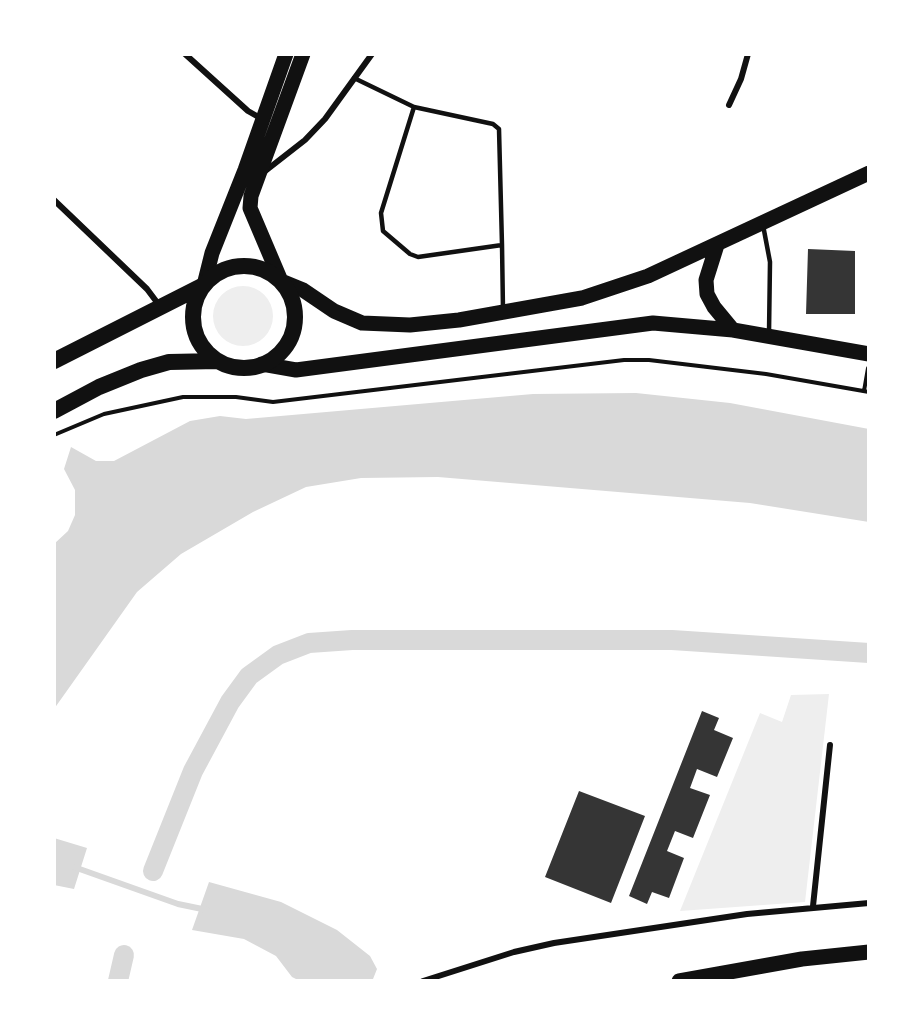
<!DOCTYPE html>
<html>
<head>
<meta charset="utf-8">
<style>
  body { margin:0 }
  #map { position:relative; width:923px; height:1035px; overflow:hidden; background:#fff; font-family:"Work Sans",sans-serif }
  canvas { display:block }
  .frame { position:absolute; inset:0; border:56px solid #fff; pointer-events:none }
</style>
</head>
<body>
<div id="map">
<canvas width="923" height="1035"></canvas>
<div class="frame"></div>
</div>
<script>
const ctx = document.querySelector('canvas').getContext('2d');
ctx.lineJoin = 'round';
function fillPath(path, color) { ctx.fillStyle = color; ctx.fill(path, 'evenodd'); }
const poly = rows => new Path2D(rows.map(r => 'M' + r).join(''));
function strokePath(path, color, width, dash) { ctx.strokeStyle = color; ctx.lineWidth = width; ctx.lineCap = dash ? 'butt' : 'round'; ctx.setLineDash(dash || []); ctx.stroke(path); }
const green = poly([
  '213 316a30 30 0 1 1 60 0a30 30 0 1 1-60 0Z',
  [829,694,805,902,680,911,760,713,782,722,791,695]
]);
const water = poly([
  [636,393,730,403,869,429,869,522,750,503,438,477,361,478,306,487,253,512,181,554,137,592,54,709,54,544,68,531,75,515,75,490,64,469,71,447,96,461,114,461,190,421,220,416,246,419,533,394],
  [54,838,87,848,74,889,54,885],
  [209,882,281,902,337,930,370,956,377,969,373,979,300,981,292,977,276,956,244,939,192,930]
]);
const stream = poly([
  [74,867,178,904,207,910]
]);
const canal = poly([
  [153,871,193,771,230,702,249,676,278,655,309,643,352,640,672,640,869,653],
  [118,981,124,955]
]);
const building = poly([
  [808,249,855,251,855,314,806,314],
  [702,711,719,718,714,730,733,738,717,777,697,769,690,788,710,795,693,838,675,831,667,851,684,858,669,898,652,892,647,904,629,896],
  [579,791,645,816,611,903,545,877]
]);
const path = poly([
  [864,391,868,368],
  [54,435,104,414,183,397,236,397,273,402,624,360,649,360,766,374,869,392]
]);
const service = poly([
  [354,78,414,107,381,213,383,231,410,254,418,257,502,245,503,310],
  [414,107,493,124,499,129,502,245],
  [763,225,770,262,769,333]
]);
const minor = poly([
  [185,54,248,111,262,119],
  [729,105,741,79,748,54],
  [264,172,305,140,325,119,372,54],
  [54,200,147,289,159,305],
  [813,906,830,745],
  [423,981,514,952,554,943,747,914,869,903]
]);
const primary = poly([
  [303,54,251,196,250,208,281,281,303,290,334,311,362,323,410,325,459,320,582,298,648,276,869,173],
  [717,245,706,280,707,294,714,307,733,330],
  [204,285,212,253,245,170,286,54],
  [262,364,296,370,653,323,733,330,869,354],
  [679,981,802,959,869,952]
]);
const trunk = poly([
  '193 317a51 51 0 1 1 102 0a51 51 0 1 1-102 0Z',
  [54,361,204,285],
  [54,411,99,387,141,370,169,362,218,361]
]);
fillPath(green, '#eee');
fillPath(water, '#d9d9d9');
strokePath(stream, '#d9d9d9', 6);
strokePath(canal, '#d9d9d9', 20);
fillPath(building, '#353535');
strokePath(path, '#111', 4);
strokePath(service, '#111', 4.5);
strokePath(minor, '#111', 6);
strokePath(primary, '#111', 15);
strokePath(trunk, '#111', 16);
</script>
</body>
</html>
